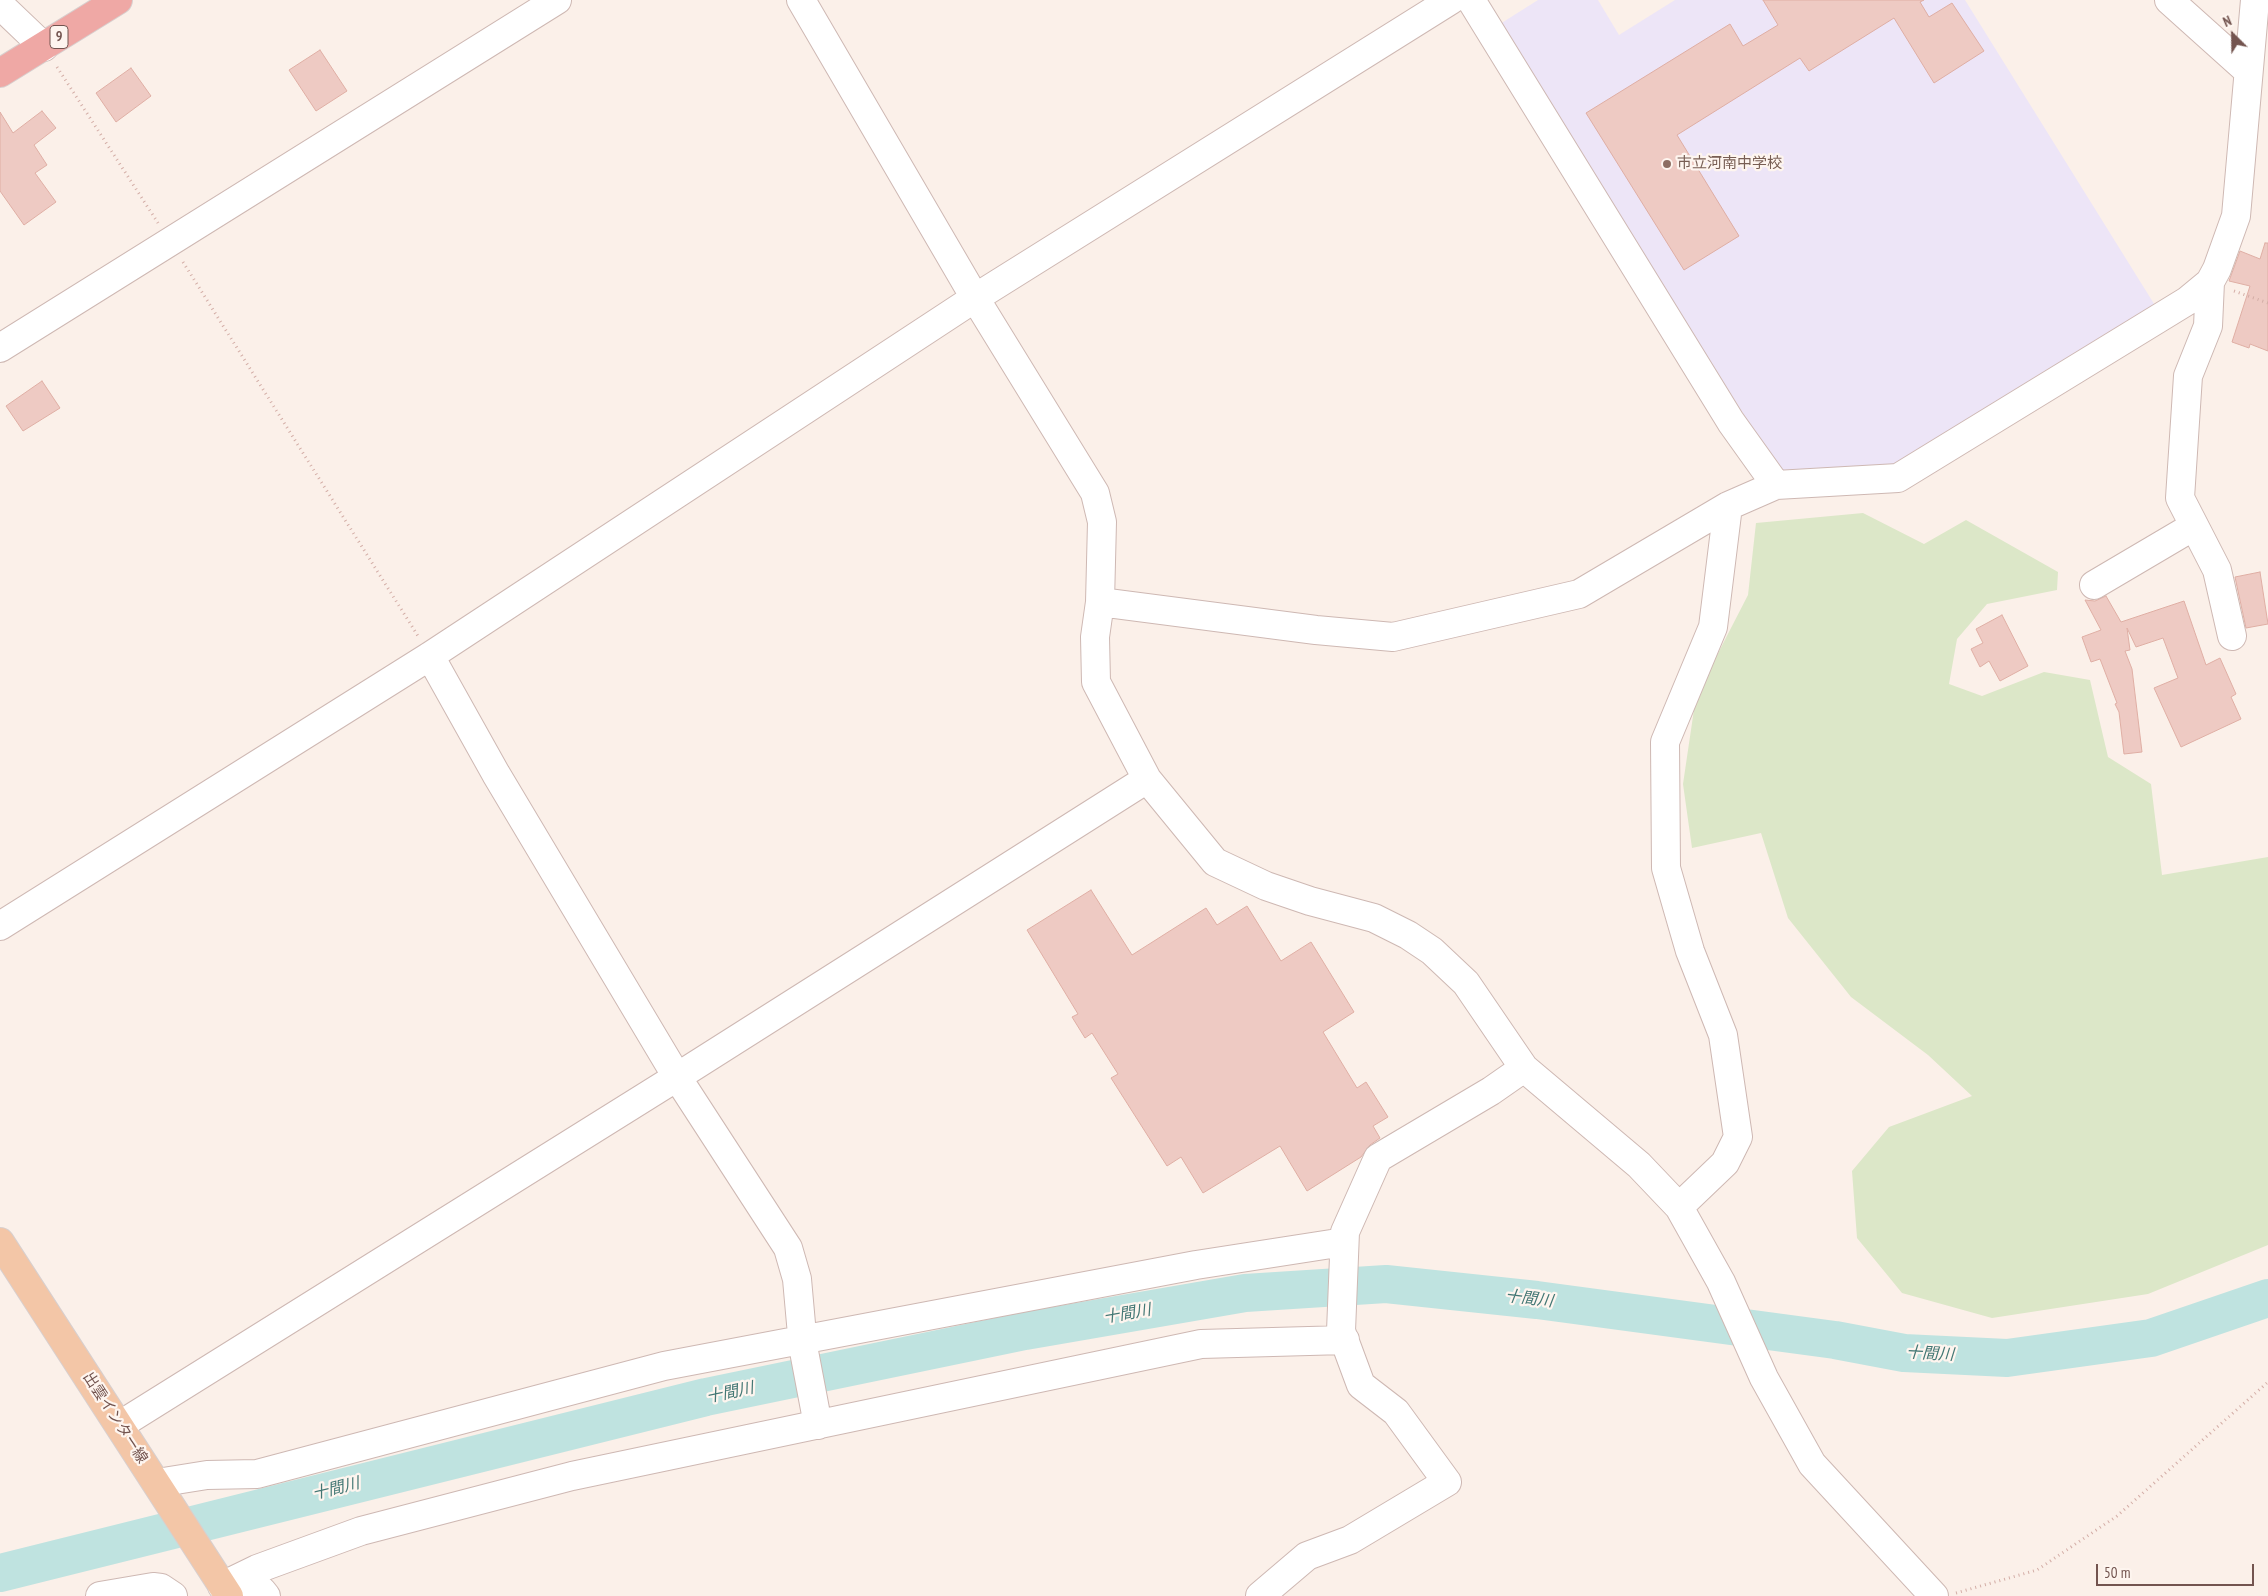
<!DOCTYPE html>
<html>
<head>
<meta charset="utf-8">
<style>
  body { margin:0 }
  #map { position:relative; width:2268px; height:1596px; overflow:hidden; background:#fbf0e9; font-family:"PT Sans Narrow",sans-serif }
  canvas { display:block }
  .north { position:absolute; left:2208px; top:10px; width:50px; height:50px; -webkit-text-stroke:4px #fef5ef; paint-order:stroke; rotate:337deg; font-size:14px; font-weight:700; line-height:20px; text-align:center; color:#73544f }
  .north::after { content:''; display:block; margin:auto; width:18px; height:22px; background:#73544f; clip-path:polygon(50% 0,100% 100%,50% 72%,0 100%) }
  .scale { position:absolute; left:2096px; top:1564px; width:158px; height:22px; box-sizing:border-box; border:2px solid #73544f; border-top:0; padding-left:6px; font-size:15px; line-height:18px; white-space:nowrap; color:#73544f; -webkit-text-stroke:4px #fef5ef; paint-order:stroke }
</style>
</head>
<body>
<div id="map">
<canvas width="2268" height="1596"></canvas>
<div class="north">N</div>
<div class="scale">50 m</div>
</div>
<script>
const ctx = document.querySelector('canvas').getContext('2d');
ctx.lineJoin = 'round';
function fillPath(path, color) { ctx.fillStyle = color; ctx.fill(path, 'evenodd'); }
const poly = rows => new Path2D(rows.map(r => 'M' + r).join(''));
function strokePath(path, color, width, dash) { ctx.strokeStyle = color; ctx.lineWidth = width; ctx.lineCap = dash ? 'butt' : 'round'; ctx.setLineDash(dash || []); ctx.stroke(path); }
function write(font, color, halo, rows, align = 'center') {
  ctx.font = font + ' "PT Sans Narrow","Noto Sans JP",sans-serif'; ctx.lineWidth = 4.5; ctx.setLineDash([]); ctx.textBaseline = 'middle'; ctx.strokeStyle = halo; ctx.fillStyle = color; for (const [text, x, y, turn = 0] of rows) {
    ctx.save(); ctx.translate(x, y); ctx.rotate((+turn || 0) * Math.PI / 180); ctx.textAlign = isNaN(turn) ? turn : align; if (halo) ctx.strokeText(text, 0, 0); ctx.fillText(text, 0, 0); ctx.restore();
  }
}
const education = poly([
  [1538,0,1598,0,1619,35,1675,0,1965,0,2156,307,1894,470,1779,471,1500,24]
]);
const green = poly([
  [1863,513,1924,544,1966,520,2058,572,2057,590,1987,604,1957,639,1949,684,1982,696,2044,672,2090,680,2108,757,2151,784,2162,875,2268,857,2268,1245,2148,1294,1992,1318,1902,1293,1857,1238,1852,1171,1889,1127,1972,1096,1928,1055,1851,997,1788,918,1761,833,1692,848,1683,784,1696,696,1748,595,1756,523]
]);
const river = poly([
  [0,1573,706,1397,1025,1331,1245,1293,1386,1284,1537,1300,1835,1340,1904,1353,2007,1358,2151,1338,2268,1298]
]);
const building = poly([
  [1763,0,1924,0,1920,2,1929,17,1952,3,1984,51,1934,83,1894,18,1809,71,1800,58,1677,135,1739,236,1684,270,1586,113,1730,24,1743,46,1778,25,1763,0],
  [320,50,347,91,316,111,289,70,320,50],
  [131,68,151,96,116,122,96,93,131,68],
  [42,111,56,128,34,145,47,165,35,173,56,202,24,225,0,191,0,112,13,133,42,111],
  [2265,243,2268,243,2268,351,2250,344,2249,348,2232,342,2250,286,2229,281,2240,251,2260,259,2265,243],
  [42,381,60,408,23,431,6,406,42,381],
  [2260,572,2268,624,2246,628,2235,577,2260,572],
  [2106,596,2121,622,2184,601,2206,665,2220,658,2236,694,2231,697,2241,719,2181,747,2154,688,2178,678,2163,638,2136,647,2127,628,2130,650,2125,651,2132,669,2142,752,2124,754,2119,712,2115,704,2117,703,2100,659,2091,662,2082,637,2101,630,2085,600,2095,601,2106,596],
  [2002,615,2028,666,2000,681,1989,661,1980,667,1971,649,1983,643,1976,629,2002,615],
  [1091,890,1132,955,1206,908,1217,925,1247,906,1281,961,1311,942,1354,1012,1323,1032,1357,1088,1366,1082,1388,1117,1373,1126,1380,1138,1370,1145,1361,1157,1307,1191,1280,1146,1203,1193,1181,1157,1167,1166,1111,1078,1118,1074,1092,1033,1085,1038,1072,1017,1078,1014,1027,930,1091,890]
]);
const path = poly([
  [57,67,158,223],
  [183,262,418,636],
  [2234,291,2268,303],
  [1956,1593,2037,1570,2117,1516,2268,1382]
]);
const minor = poly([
  [801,0,975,298,1095,493,1102,522,1100,602,1095,637,1096,682,1147,779,1215,862,1266,886,1310,901,1374,918,1408,935,1432,951,1466,983,1524,1068,1639,1165,1679,1207,1721,1282,1764,1378,1812,1464,1934,1596],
  [1471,0,1731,422,1776,485],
  [2169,0,2247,70],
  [0,5,44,47],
  [2210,282,2208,326,2188,376,2180,498,2217,570,2232,636],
  [0,348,557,0],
  [2094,585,2194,526],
  [1100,602,1316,630,1393,637,1579,594,1728,506,1776,485,1898,478,2187,301,2210,282,2217,269,2236,216,2255,0],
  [430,656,496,774,677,1077,788,1248,797,1279,803,1346,818,1425],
  [0,926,430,656,975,298,1451,0],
  [1679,1207,1725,1163,1738,1137,1723,1035,1690,951,1666,868,1665,742,1713,627,1728,506],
  [120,1425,677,1077,1147,779],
  [157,1483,207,1475,257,1474,664,1366,1196,1265,1344,1242],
  [222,1586,257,1569,361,1531,572,1476,1201,1344,1345,1340],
  [249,1593,262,1591,266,1596],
  [100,1596,153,1587,161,1588,173,1596],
  [1260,1596,1307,1556,1350,1540,1447,1482,1396,1412,1361,1385,1341,1331,1345,1232,1378,1158,1491,1091,1524,1068]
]);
const major = poly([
  [0,1242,229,1596]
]);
const highway = poly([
  [0,73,118,0]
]);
const markers = [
  [1667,164,5,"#8d6e63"]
];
const shields = [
  [59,37,18]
];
const shieldNames = [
  ["9",59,37]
];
const educationNames = [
  ["市立河南中学校",1677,164]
];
const streetNames = [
  ["出雲インター線",115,1418,57]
];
const waterNames = [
  ["十間川",1529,1299,7],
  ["十間川",1127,1314,-10],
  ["十間川",1930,1354,3],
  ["十間川",730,1393,-12],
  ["十間川",336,1489,-14]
];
fillPath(education, '#ede5f7');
fillPath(green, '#dce7c8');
strokePath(river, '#bfe3e0', 38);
fillPath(building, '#eecac3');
strokePath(building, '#dfaea4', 1);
strokePath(minor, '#ceb8b3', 30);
strokePath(major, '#d8cfce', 30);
strokePath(highway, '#d8cfce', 30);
strokePath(path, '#d3ada6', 3, [1, 4]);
strokePath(minor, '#fff', 28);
strokePath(major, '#f3c6a7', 28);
strokePath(highway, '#efa8a5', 28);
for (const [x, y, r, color] of markers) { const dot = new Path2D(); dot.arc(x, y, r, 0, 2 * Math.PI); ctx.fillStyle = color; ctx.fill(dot); strokePath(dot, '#fef5ef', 2); }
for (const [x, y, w] of shields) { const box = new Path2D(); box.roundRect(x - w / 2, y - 11.5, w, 23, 4); ctx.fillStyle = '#fef5ef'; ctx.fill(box); strokePath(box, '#73544f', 1); }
write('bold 14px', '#73544f', null, shieldNames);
write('15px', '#785e54', '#fef5ef', educationNames, 'left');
write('15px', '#73544f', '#fef5ef', streetNames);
write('italic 16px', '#437774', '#fef5ef', waterNames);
</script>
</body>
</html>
